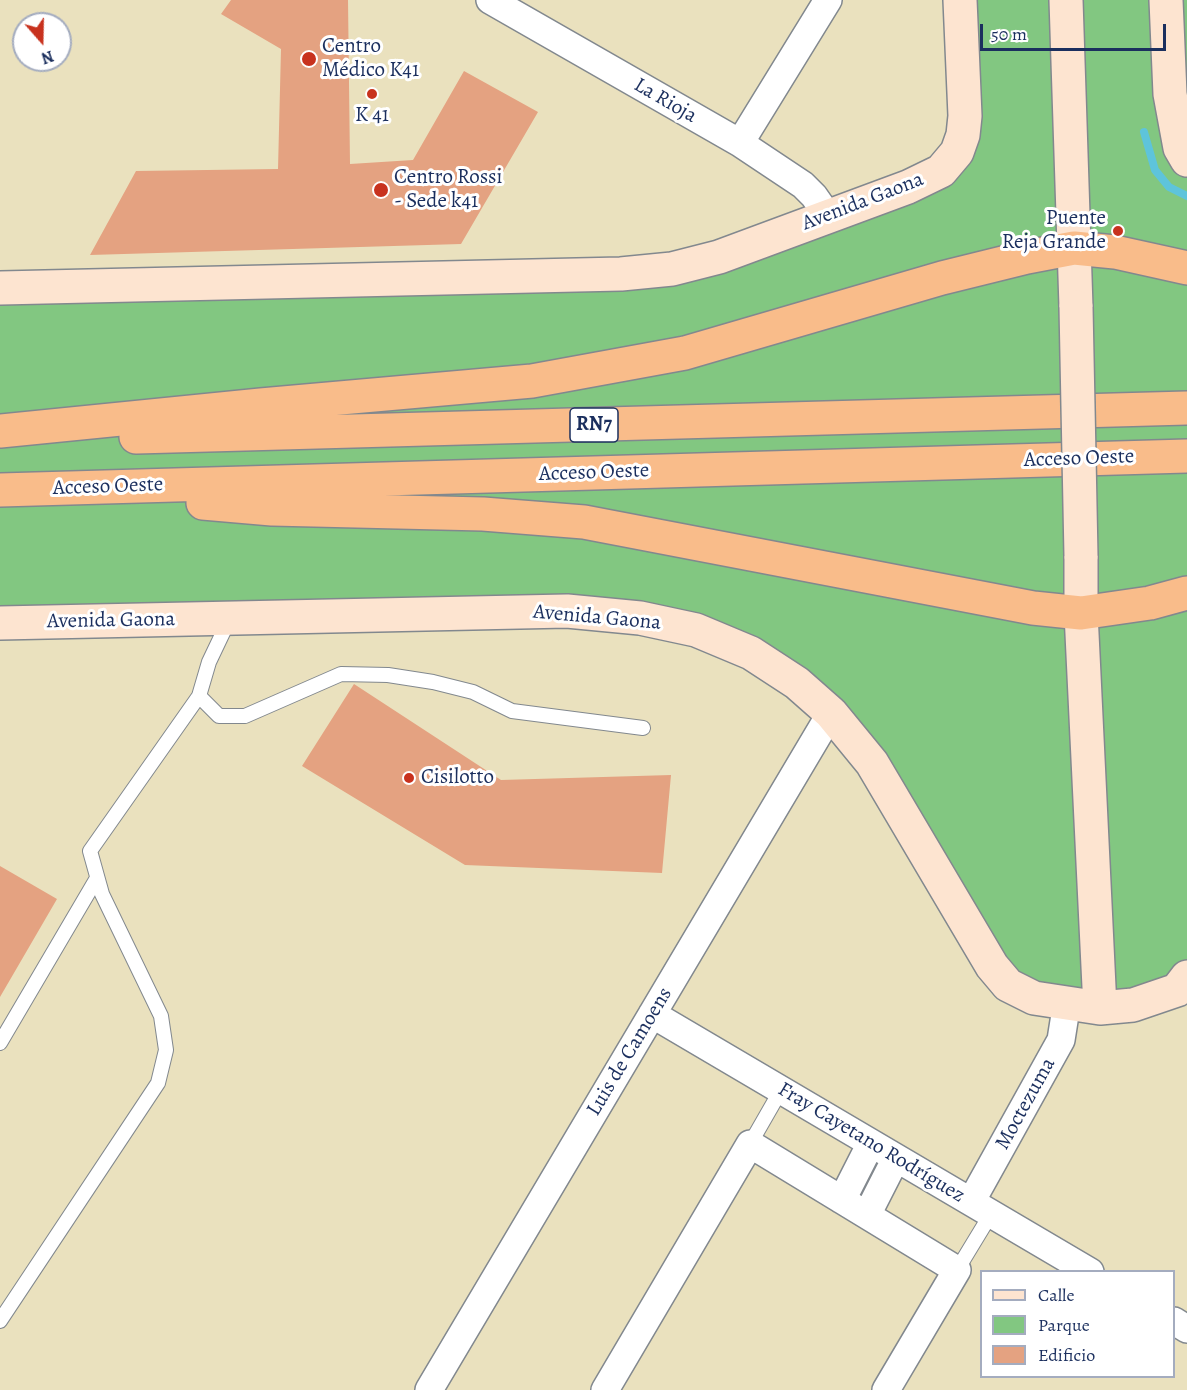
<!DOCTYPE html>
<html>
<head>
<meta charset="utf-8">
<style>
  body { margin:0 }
  #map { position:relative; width:1187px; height:1390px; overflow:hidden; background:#eae1be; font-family:Alegreya,serif }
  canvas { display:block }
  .legend { position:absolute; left:980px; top:1270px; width:195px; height:108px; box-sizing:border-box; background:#fff; border:2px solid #a4acbf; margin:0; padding:8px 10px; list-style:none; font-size:18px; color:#1b2f5e }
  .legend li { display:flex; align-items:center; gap:12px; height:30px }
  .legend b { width:30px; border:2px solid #a4acbf }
  .north { position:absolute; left:12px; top:12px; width:60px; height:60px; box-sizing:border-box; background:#fff; border:2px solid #a4acbf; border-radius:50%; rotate:160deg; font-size:16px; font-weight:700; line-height:24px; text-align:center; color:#1b2f5e }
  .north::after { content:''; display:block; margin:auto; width:21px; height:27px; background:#c8321e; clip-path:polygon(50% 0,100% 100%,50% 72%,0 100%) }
  .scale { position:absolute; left:980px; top:24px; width:186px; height:27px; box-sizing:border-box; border:3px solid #1b2f5e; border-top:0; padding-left:8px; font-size:18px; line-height:21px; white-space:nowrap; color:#1b2f5e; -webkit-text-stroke:4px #fff; paint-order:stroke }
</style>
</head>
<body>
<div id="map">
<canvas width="1187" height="1390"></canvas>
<ul class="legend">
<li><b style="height:8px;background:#fde4d0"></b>Calle</li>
<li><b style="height:16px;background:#82c781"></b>Parque</li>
<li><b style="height:16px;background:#e4a281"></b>Edificio</li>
</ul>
<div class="north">N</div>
<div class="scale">50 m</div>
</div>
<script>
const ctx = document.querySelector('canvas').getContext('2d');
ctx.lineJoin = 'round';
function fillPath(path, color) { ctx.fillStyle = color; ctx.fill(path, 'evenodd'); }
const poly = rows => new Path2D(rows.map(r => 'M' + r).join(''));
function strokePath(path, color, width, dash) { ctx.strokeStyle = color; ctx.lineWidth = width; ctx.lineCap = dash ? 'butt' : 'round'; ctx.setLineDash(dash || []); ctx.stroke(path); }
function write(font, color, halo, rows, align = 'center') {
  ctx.font = font + ' Alegreya,serif'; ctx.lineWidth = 6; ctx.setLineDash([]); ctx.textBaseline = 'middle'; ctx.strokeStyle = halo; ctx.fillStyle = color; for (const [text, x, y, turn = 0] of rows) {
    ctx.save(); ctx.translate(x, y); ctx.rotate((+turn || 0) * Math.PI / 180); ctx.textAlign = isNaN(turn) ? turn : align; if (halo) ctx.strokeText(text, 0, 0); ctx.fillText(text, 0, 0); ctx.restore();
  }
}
const green = poly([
  [960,0,1187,0,1187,84,1170,95,1187,160,1187,977,1177,990,1034,998,797,683,640,618,0,623,0,288,672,269,957,152]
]);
const stream = poly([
  [1144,132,1155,170,1169,187,1187,196]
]);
const building = poly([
  [231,0,348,0,350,164,413,160,464,71,538,112,461,244,90,255,136,171,278,169,281,49,221,14],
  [354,684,501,780,671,775,662,873,465,865,302,766],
  [0,866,57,899,0,997]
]);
const lane = poly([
  [229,620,209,662,199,696,219,716,245,716,341,674,388,675,433,682,473,692,512,711,643,728],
  [0,1043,97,878],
  [750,1144,781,1090],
  [957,1270,991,1214],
  [0,1321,158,1083,166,1050,161,1016,102,894,90,851,199,696]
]);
const street = poly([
  [490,0,740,143,803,185,814,196,828,216],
  [740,143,828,0],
  [652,1014,1090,1272],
  [842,1200,871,1143],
  [971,1202,1061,1040,1067,1002],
  [867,1215,896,1158],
  [1174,1321,1187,1329],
  [429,1390,831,713],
  [605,1390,750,1144,957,1270,886,1390]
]);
const secondary = poly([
  [1066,0,1076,307],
  [1166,0,1170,94,1180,148,1187,160],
  [0,288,621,274,672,269,719,257,908,187,941,171,957,152,963,135,965,116,960,0],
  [1081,556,1081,613,1100,1008],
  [0,623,567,611,640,618,696,630,751,653,797,683,831,713,872,763,992,966,1008,985,1034,998,1100,1008,1133,1005,1177,990,1187,977]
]);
const highway = poly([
  [0,431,261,405,532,381,685,353,942,278,1027,257,1074,248,1115,252,1187,268],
  [136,437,1187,408],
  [0,490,1187,456],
  [203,503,272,509,483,514,584,522,1033,608,1081,613,1150,603,1187,593]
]);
const secondaryBridge = poly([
  [1076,307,1081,556]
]);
const markers = [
  [309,59,8,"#c8321e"],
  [372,94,6,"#c8321e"],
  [381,190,8,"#c8321e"],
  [1118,231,6,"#c8321e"],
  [409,778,6,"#c8321e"]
];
const shields = [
  [594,425,48]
];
const shieldNames = [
  ["RN7",594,425]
];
const poiNames = [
  ["Centro",322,47],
  ["Médico K41",322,71],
  ["K 41",372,116,"center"],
  ["Centro Rossi",394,178],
  ["- Sede k41",394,202],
  ["Puente",1106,219,"right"],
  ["Reja Grande",1106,243,"right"],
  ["Cisilotto",421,778]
];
const streetNames = [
  ["La Rioja",665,101,30],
  ["Avenida Gaona",863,202,-21],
  ["Acceso Oeste",1079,459,-2],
  ["Acceso Oeste",594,473,-2],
  ["Acceso Oeste",108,487,-2],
  ["Avenida Gaona",597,618,5],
  ["Avenida Gaona",111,621,-1],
  ["Luis de Camoens",630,1052,-59],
  ["Moctezuma",1026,1104,-61],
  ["Fray Cayetano Rodríguez",871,1143,31]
];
fillPath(green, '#82c781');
strokePath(stream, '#5ec4db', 8);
fillPath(building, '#e4a281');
strokePath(lane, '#82888e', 16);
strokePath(street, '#82888e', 30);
strokePath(secondary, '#82888e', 36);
strokePath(highway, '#82888e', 36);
strokePath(lane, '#fff', 14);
strokePath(street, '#fff', 27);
strokePath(secondary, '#fde4d0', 33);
strokePath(highway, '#f9bc8a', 33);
strokePath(secondaryBridge, '#82888e', 36, []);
strokePath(secondaryBridge, '#fde4d0', 33);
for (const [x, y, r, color] of markers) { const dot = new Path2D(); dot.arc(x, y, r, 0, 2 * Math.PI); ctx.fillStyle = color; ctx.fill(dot); strokePath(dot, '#fff', 2); }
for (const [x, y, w] of shields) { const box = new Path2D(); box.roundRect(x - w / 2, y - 17, w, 34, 4.5); ctx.fillStyle = '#fff'; ctx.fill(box); strokePath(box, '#1b2f5e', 1.5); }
write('bold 20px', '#1b2f5e', null, shieldNames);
write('21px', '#1b2f5e', '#fff', poiNames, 'left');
write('21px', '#1b2f5e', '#fff', streetNames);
</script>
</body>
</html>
